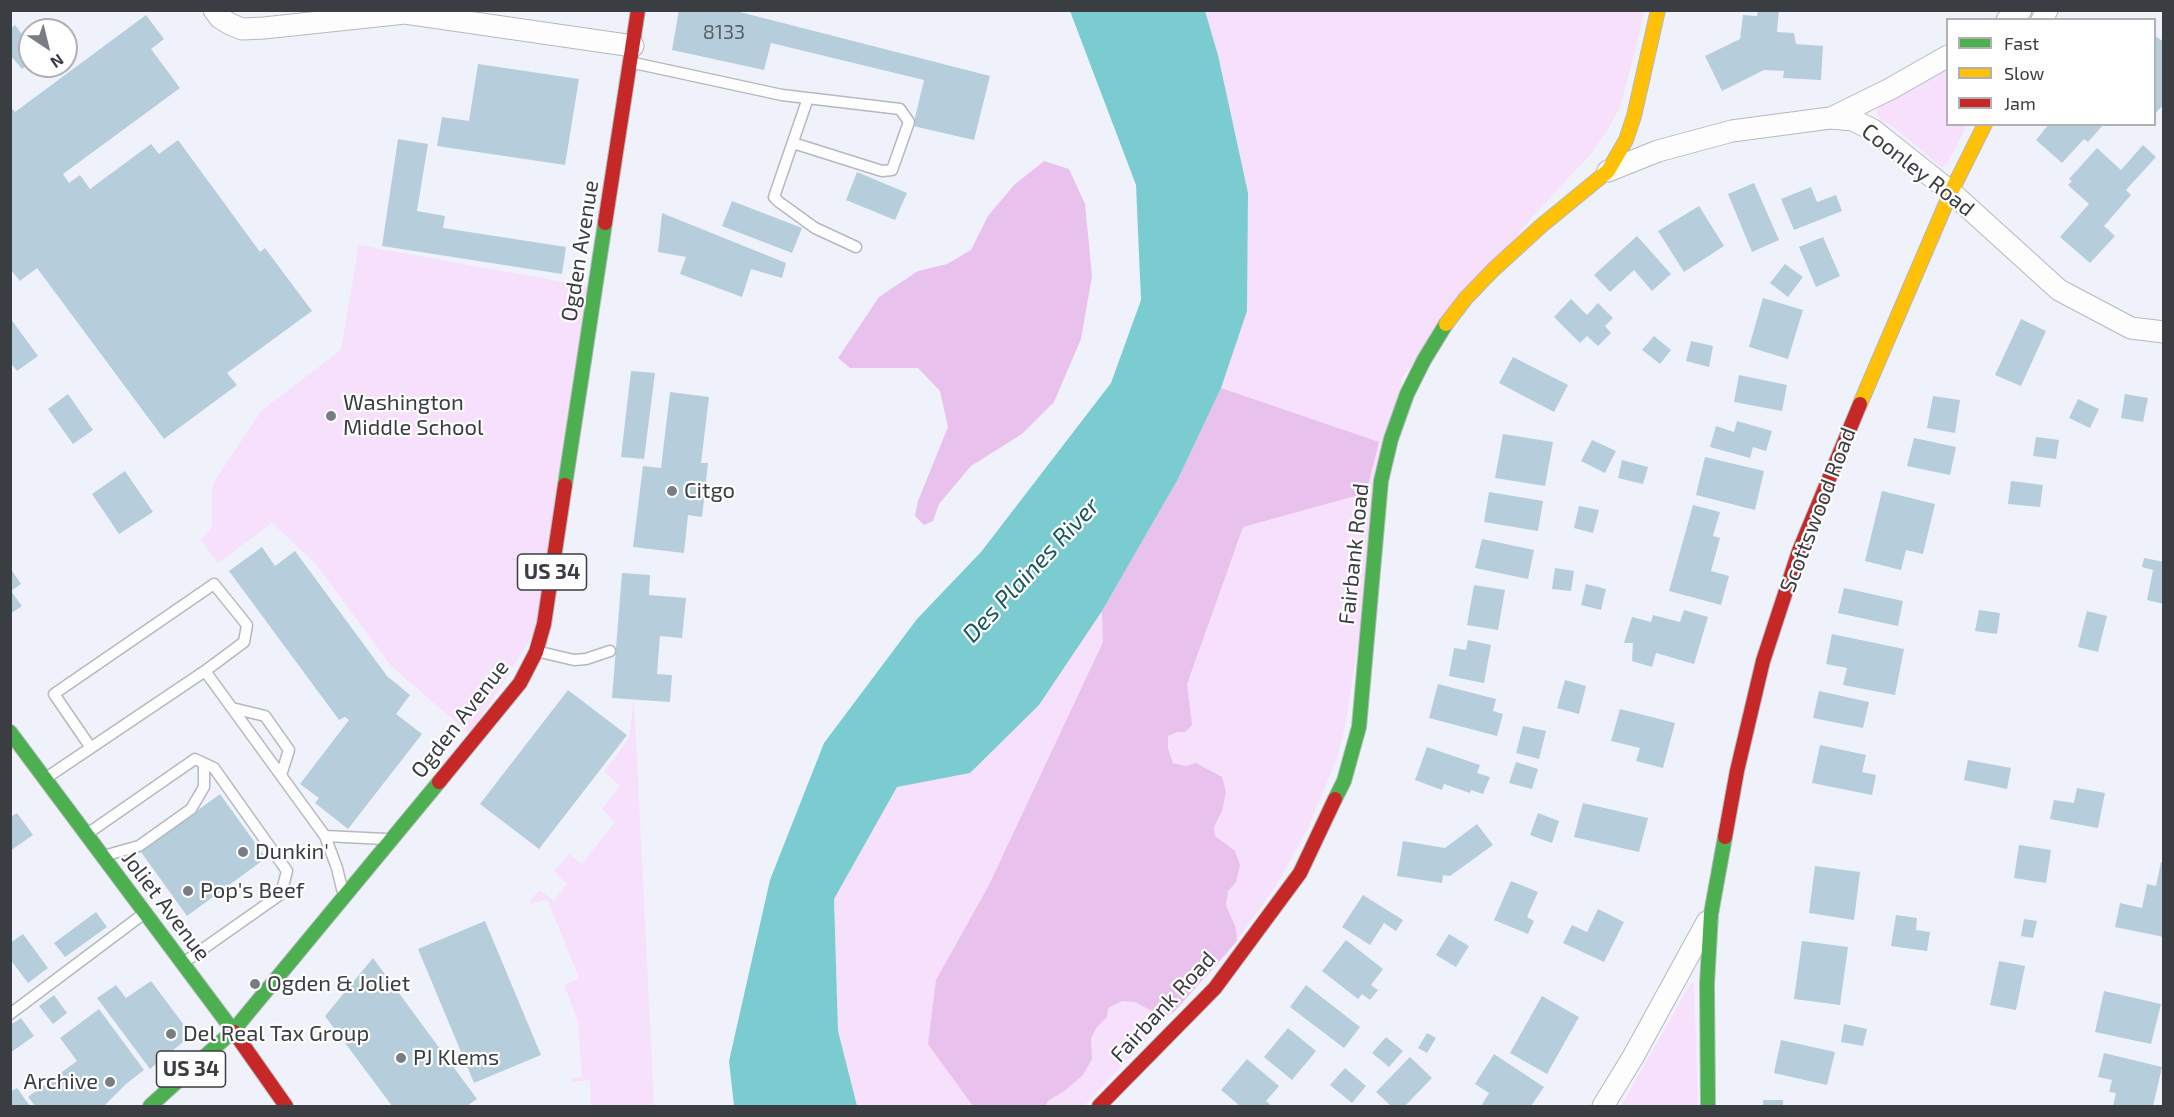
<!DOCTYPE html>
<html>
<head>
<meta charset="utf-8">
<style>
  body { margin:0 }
  #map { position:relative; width:2174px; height:1117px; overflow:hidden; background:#eff2fa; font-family:"Exo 2",sans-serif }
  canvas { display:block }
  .frame { position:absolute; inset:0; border:12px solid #3a3d42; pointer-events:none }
  .legend { position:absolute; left:1946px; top:18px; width:210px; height:108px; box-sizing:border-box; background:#fefefe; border:2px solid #b0b1b3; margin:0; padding:8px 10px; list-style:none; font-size:18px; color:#3a3d42 }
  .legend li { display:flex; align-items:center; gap:12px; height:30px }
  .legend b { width:30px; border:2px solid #b0b1b3 }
  .north { position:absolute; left:18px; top:18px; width:60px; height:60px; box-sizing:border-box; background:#fefefe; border:2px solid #b0b1b3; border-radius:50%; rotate:145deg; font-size:16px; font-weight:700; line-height:24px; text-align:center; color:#3a3d42 }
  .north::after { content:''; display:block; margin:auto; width:21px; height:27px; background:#797c82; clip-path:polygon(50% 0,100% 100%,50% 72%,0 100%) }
</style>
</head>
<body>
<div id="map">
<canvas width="2174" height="1117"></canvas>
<div class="frame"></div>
<ul class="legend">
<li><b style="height:8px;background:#4caf50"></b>Fast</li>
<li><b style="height:8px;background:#ffc107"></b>Slow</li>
<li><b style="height:8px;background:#c62828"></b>Jam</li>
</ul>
<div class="north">N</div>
</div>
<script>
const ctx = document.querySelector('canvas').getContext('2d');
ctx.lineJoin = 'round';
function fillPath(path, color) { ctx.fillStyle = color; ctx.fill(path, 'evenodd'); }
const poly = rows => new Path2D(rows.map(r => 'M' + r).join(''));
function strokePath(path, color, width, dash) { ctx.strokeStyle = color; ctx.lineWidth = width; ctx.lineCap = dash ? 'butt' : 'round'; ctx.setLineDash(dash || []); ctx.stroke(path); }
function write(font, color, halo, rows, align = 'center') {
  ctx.font = font + ' "Exo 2",sans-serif'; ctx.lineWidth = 4.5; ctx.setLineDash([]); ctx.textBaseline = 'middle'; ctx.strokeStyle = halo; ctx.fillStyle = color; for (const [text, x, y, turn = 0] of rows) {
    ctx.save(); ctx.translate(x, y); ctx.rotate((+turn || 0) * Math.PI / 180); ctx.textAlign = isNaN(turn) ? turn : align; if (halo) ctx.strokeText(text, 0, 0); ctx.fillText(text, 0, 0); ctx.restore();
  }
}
const green = poly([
  [1205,11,1644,11,1637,44,1620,107,1607,131,1590,155,1532,217,1402,378,1344,731,1336,761,1307,830,1276,886,1227,954,1084,1106,857,1106,838,1031,834,899,897,787,970,773,1247,311,1248,193,1218,55],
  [1947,69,1948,124,1967,125,1947,164,1941,167,1895,128,1880,120,1876,111,1880,106],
  [359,245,591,287,539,626,470,734,392,667,315,563,272,523,218,563,200,539,206,536,212,526,212,492,214,482,262,410,341,350],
  [634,699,654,1106,591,1106,590,1080,572,1082,571,1079,582,1076,578,1022,565,987,567,984,579,978,547,899,531,904,531,900,538,891,541,891,554,901,567,884,554,871,569,854,582,864,615,822,602,809,620,786,604,772,629,738],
  [1691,983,1694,983,1698,1106,1621,1106]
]);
const forest = poly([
  [1044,161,1069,169,1085,204,1092,276,1081,339,1054,402,1022,434,971,466,939,504,933,521,924,525,915,516,918,501,948,427,940,391,918,368,850,368,838,358,879,297,918,271,947,264,971,250,988,216,1014,185],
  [1221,388,1379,442,1366,493,1243,527,1187,684,1192,725,1185,732,1177,732,1168,736,1168,749,1173,763,1186,766,1196,763,1222,777,1226,792,1222,811,1214,827,1215,836,1235,851,1240,865,1236,882,1228,891,1226,906,1236,928,1237,941,1174,1012,1163,1017,1135,1002,1122,1001,1108,1008,1107,1017,1097,1027,1091,1038,1092,1059,1083,1075,1063,1092,1049,1100,1045,1106,973,1106,928,1044,936,980,989,885,1103,642,1102,611,1178,479]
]);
const water = poly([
  [1070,11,1205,11,1218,55,1248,193,1247,311,1221,388,1178,479,1102,611,1039,705,970,773,897,787,834,899,838,1031,857,1106,734,1106,729,1061,770,880,824,743,917,619,981,552,1111,383,1141,300,1136,185]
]);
const building = poly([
  [679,10,732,10,990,76,974,140,913,126,924,80,771,43,764,70,672,50],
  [1758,10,1779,10,1777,32,1794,33,1796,44,1823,46,1821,80,1783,78,1784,71,1764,70,1722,91,1705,56,1740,39,1743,15,1757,16],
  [146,15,164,39,151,49,180,88,63,174,69,183,80,175,90,189,151,144,159,154,178,140,260,252,265,248,312,311,227,373,237,385,164,439,37,268,20,281,10,269,10,106,15,112],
  [15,25,30,45,30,63,22,69,10,55,10,29],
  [2154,35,2164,42,2164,104,2154,115],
  [478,64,579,79,565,165,437,146,442,117,469,121],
  [2049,124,2070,126,2104,124,2088,142,2084,139,2062,163,2036,140],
  [398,139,428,144,417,211,445,216,443,228,566,247,562,274,382,246],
  [2143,145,2156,157,2126,190,2131,195,2104,226,2115,236,2090,263,2060,237,2089,204,2068,185,2072,181,2069,179,2097,148,2121,170],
  [857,172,907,193,895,220,846,200],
  [1754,183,1779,240,1752,252,1728,194],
  [1811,187,1817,202,1836,195,1842,211,1794,230,1781,199],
  [732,201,802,228,792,253,722,226],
  [1699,206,1724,246,1684,272,1658,231],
  [662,213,786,263,782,278,751,269,742,297,680,274,686,257,658,252],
  [1637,236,1671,274,1652,291,1634,270,1610,292,1594,275],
  [1823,237,1840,276,1816,287,1799,247],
  [1785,264,1803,277,1788,297,1770,283],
  [1763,298,1803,310,1788,359,1749,347],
  [1571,299,1587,315,1598,303,1613,318,1605,326,1611,333,1598,346,1587,336,1580,343,1554,317],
  [10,318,38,356,17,371,10,362],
  [2021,319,2046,331,2021,386,1995,375],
  [1654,336,1671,350,1660,364,1642,350],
  [1691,341,1713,346,1709,367,1686,361],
  [1513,357,1568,385,1554,412,1499,383],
  [631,371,655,373,644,459,621,457],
  [1739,375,1787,385,1782,411,1734,402],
  [670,392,709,397,701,463,708,463,702,517,688,515,684,553,633,547,643,466,661,468],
  [68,394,93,430,73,444,48,409],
  [2125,394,2148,398,2143,422,2121,418],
  [1933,396,1960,400,1955,433,1927,428],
  [2078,399,2099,409,2090,428,2069,418],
  [1737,421,1772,431,1766,451,1753,447,1750,458,1710,447,1716,426,1734,432],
  [1503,434,1553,442,1545,486,1495,478],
  [2036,437,2059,440,2056,459,2033,456],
  [1914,438,1956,447,1950,475,1907,466],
  [1592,440,1616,451,1605,473,1581,461],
  [1705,457,1764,471,1755,510,1696,495],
  [1622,460,1648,467,1643,484,1618,478],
  [125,471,153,512,119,534,92,494],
  [2011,481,2043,485,2040,507,2008,504],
  [1882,491,1935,504,1923,554,1906,550,1901,570,1865,561],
  [1489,492,1543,501,1538,531,1484,522],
  [1693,505,1720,512,1713,536,1720,538,1711,571,1729,576,1721,605,1669,591],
  [1579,506,1599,510,1593,533,1574,528],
  [1482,539,1534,550,1528,579,1475,568],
  [262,547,275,566,295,551,387,676,410,695,396,714,422,734,348,829,315,803,319,798,300,784,349,720,345,717,339,720,229,571],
  [2144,558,2164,562,2164,604,2147,600,2153,570,2142,567],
  [10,568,21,584,11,591,22,606,10,614],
  [1555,568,1574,571,1571,591,1552,589],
  [622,573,650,575,649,595,686,598,682,638,660,636,657,674,672,675,670,702,612,698],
  [1586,584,1606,589,1601,610,1581,605],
  [1474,585,1505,590,1498,630,1467,625],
  [1844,588,1903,601,1898,626,1838,613],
  [1684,610,1708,617,1694,664,1656,653,1652,667,1632,661,1633,643,1624,643,1632,617,1651,622,1653,615,1680,622],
  [1979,610,2000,613,1997,634,1975,631],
  [2087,611,2107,616,2098,652,2078,647],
  [1832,634,1904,649,1895,695,1843,685,1847,668,1826,664],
  [1468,640,1491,645,1484,683,1449,676,1454,648,1466,650],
  [1565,680,1586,686,1579,714,1557,708],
  [1438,684,1496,699,1493,711,1503,714,1497,736,1429,718],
  [568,690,627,735,539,849,480,804],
  [1819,691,1869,702,1863,728,1813,718],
  [1620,709,1675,723,1663,768,1636,761,1640,748,1611,741],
  [1523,726,1546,731,1539,759,1516,753],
  [1820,745,1866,755,1862,772,1876,775,1872,795,1812,783],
  [1427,747,1480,765,1477,773,1490,777,1483,794,1471,790,1470,793,1444,784,1442,790,1415,780],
  [1968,760,2011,768,2007,789,1964,780],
  [1516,762,1538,769,1532,789,1509,783],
  [2077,788,2105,793,2098,828,2050,819,2054,800,2074,803],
  [220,794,266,858,187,916,141,852],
  [1583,803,1648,818,1639,852,1574,837],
  [17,813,33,835,10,851,10,817],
  [1538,813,1559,821,1552,843,1530,835],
  [1477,824,1493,845,1450,876,1443,875,1442,883,1397,876,1403,841,1445,848],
  [2019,845,2051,850,2046,883,2014,878],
  [2161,862,2164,863,2164,937,2115,927,2120,903,2142,908,2147,884,2156,886],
  [1815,866,1860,872,1854,920,1809,913],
  [1511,881,1538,892,1527,917,1534,921,1528,934,1494,920],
  [1363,895,1403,920,1396,931,1384,923,1370,945,1342,927],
  [1598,909,1624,922,1604,962,1563,943,1572,925,1587,932],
  [96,912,107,927,65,957,54,943],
  [1896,915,1917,918,1916,930,1930,932,1927,951,1891,946],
  [2024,919,2037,921,2033,938,2021,936],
  [485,921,541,1055,474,1083,418,949],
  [23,934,48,968,28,983,10,959,10,943],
  [1449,934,1469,946,1456,967,1436,955],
  [1346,940,1383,969,1371,985,1378,990,1370,1000,1362,994,1358,999,1322,971],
  [1802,941,1848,947,1840,1005,1794,999],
  [373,958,477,1099,467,1106,392,1106,325,1016],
  [1999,961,2025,966,2016,1010,1990,1005],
  [151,981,187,1029,188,1038,150,1069,97,998,116,985,126,998],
  [1306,985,1360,1027,1344,1048,1290,1007],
  [2104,991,2161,1004,2151,1044,2095,1032],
  [54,995,67,1013,53,1024,39,1006],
  [1542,996,1579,1017,1547,1074,1510,1053],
  [99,1009,144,1070,126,1084,104,1106,35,1106,28,1097,77,1061,60,1038],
  [21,1018,34,1036,10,1053,10,1025],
  [1844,1024,1867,1029,1863,1046,1841,1042],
  [1288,1028,1316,1051,1292,1080,1264,1057],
  [1427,1033,1436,1038,1427,1053,1418,1048],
  [1386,1037,1403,1051,1389,1067,1372,1053],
  [1781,1040,1835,1052,1827,1085,1774,1073],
  [2104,1053,2162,1067,2153,1106,2113,1106,2116,1093,2109,1092,2112,1080,2098,1077],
  [1494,1054,1544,1087,1531,1106,1481,1106,1489,1093,1475,1084],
  [1410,1057,1432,1078,1405,1106,1391,1106,1376,1092],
  [1247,1059,1279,1086,1266,1101,1272,1106,1240,1106,1221,1090],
  [1345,1068,1366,1086,1352,1103,1330,1085],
  [17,1088,30,1106,10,1106,10,1092],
  [1763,1100,1783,1100,1783,1106,1763,1106]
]);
const lane = poly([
  [634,63,782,95,900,109,909,122,892,170,882,171,793,143],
  [808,98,774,197,779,202,815,228,856,247],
  [540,652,574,660,586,659,610,651],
  [232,708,265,716,289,750,281,775],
  [91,748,54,694,214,584,247,625,244,642,205,671],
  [46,778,205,671,325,836,337,868,342,889],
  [87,834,195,759,214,768,287,871,281,894,183,963],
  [325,836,385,839],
  [107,855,139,846,191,809,204,787,204,764],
  [10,1014,142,915]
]);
const street = poly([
  [214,10,220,18,230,24,242,29,264,28,405,13,633,46],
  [2007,20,2021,10],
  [2042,20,2047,10],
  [1831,118,1890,89,1948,56],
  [1608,171,1658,151,1732,131,1830,118,1853,120,1873,130,1951,192,2059,290,2131,328,2164,332],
  [1603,1106,1633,1057,1707,922]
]);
const fast = poly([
  [565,485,605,223],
  [10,732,234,1032],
  [1335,799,1344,781,1359,727,1381,481,1391,439,1407,394,1424,360,1446,324],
  [150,1106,233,1031,439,782],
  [1708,1106,1707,984,1711,914,1725,837]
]);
const slow = poly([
  [1446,324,1466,298,1493,270,1541,226,1608,171,1626,140,1634,116,1658,10],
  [1860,404,1951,192,1985,124]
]);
const jam = poly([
  [605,223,638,10],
  [439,782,520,683,536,652,544,624,565,485],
  [1725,837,1737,771,1763,661,1799,551,1860,404],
  [234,1032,286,1106],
  [1099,1106,1215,988,1300,873,1335,799]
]);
const markers = [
  [331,416,6,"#797c82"],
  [672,491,6,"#797c82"],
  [243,852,6,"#797c82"],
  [188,891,6,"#797c82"],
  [255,984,6,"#797c82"],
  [171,1034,6,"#797c82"],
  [401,1058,6,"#797c82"],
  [110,1082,6,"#797c82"]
];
const numberNames = [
  ["8133",724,32]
];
const shields = [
  [552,572,69],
  [191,1069,69]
];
const shieldNames = [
  ["US 34",552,572],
  ["US 34",191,1069]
];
const streetNames = [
  ["Coonley Road",1918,170,38],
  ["Ogden Avenue",580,251,-81],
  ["Scottswood Road",1818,510,-69],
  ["Fairbank Road",1354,554,-84],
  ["Ogden Avenue",460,719,-52],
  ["Joliet Avenue",166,906,53],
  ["Fairbank Road",1163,1007,-47]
];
const poiNames = [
  ["Washington",343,403],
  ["Middle School",343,428],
  ["Citgo",684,491],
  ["Dunkin'",255,852],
  ["Pop's Beef",200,891],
  ["Ogden & Joliet",267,984],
  ["Del Real Tax Group",183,1034],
  ["PJ Klems",413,1058],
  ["Archive",98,1082,"right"]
];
const waterNames = [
  ["Des Plaines River",1031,570,-47]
];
fillPath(green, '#f6e0fb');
fillPath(forest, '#e8c2ed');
fillPath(water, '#7accd1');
fillPath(building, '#b6cedb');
strokePath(lane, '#b5b8be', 13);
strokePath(street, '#b5b8be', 23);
strokePath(fast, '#b5b8be', 16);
strokePath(slow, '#b5b8be', 16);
strokePath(jam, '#b5b8be', 16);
strokePath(lane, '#fdfdfe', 10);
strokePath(street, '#fdfdfe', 21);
strokePath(fast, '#4caf50', 14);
strokePath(slow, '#ffc107', 14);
strokePath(jam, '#c62828', 14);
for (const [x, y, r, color] of markers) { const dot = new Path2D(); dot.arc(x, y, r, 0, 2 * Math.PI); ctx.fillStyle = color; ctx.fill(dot); strokePath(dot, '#fefefe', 2); }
write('20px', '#596168', null, numberNames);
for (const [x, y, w] of shields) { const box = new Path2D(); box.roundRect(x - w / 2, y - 18, w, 36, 4.5); ctx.fillStyle = '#fefefe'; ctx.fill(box); strokePath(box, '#3a3d42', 1.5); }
write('bold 21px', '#3a3d42', null, shieldNames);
write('22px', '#3a3d42', '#fefefe', streetNames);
write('22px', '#3a3d42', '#fefefe', poiNames, 'left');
write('italic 24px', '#16575a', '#fefefe', waterNames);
</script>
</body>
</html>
